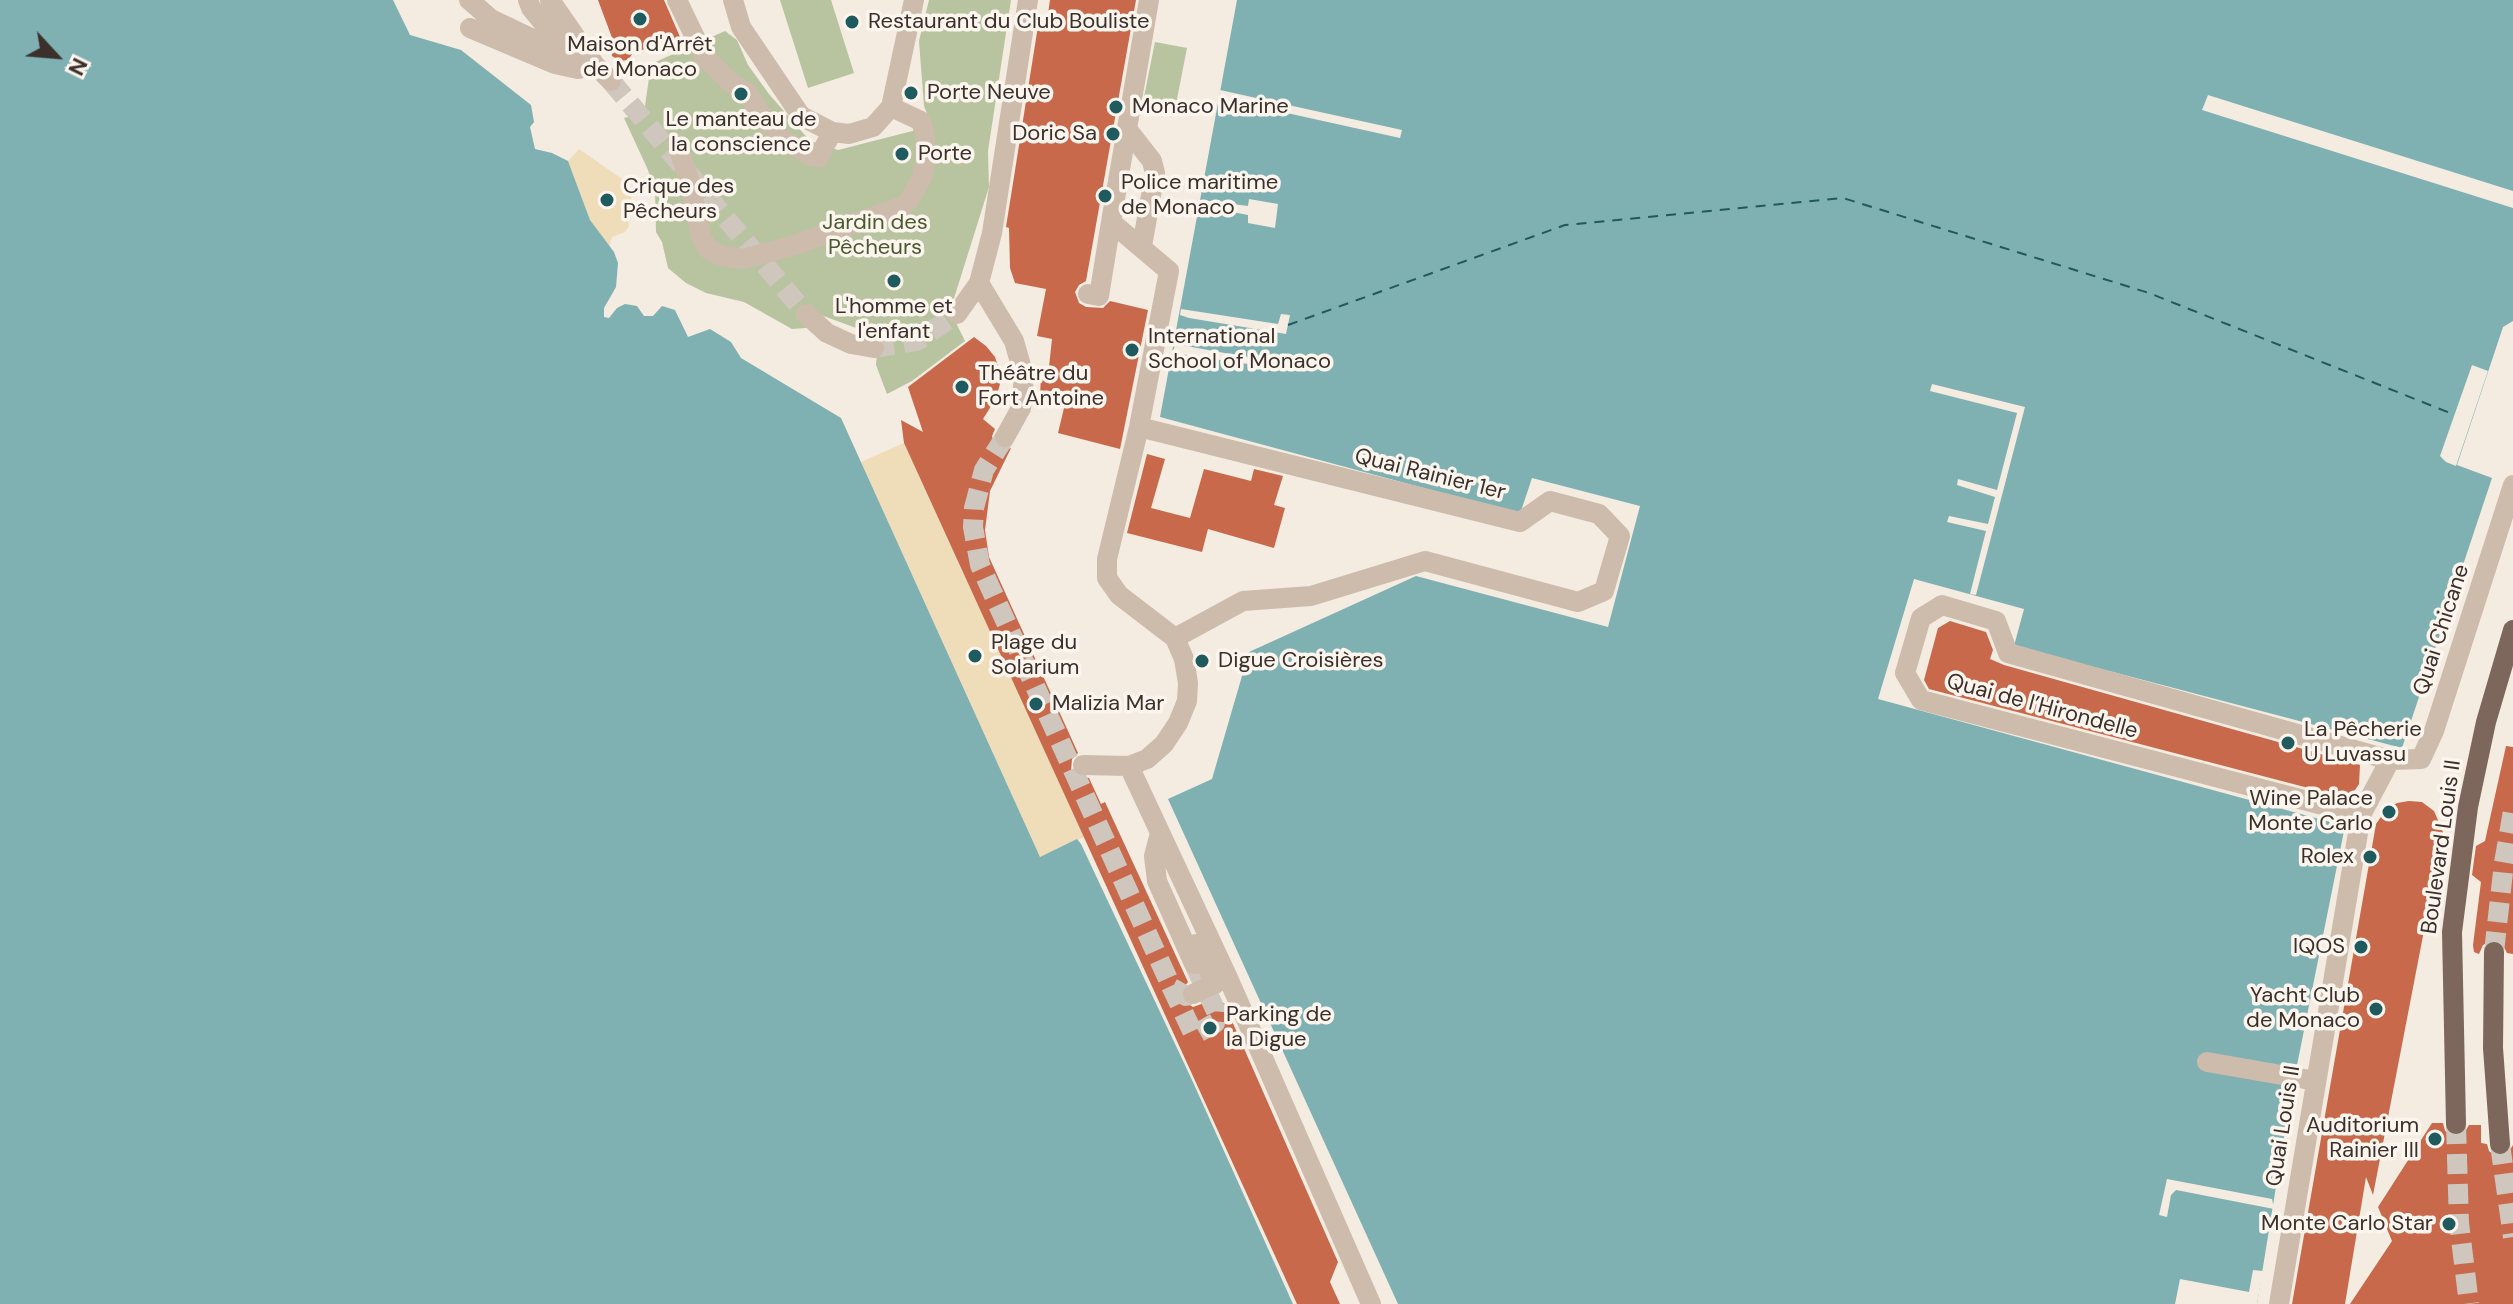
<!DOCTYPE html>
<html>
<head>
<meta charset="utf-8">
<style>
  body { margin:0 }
  #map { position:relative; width:2513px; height:1304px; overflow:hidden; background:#f4ebe1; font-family:"DM Sans",sans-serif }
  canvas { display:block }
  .north { position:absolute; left:16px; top:16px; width:80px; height:80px; -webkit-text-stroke:6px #fbf5ee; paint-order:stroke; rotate:116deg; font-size:22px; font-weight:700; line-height:32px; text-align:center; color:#3b302b }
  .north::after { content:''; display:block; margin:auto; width:28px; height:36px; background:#3b302b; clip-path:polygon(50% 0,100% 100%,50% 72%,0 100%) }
</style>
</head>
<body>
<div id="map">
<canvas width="2513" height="1304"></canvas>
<div class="north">N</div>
</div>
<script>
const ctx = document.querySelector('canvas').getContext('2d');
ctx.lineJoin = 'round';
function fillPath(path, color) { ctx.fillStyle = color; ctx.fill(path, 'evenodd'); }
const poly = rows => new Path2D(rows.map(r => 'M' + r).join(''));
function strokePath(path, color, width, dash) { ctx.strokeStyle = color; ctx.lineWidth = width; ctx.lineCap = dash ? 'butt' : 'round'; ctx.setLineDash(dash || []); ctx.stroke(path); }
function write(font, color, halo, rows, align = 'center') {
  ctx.font = font + ' "DM Sans",sans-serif'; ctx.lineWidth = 7; ctx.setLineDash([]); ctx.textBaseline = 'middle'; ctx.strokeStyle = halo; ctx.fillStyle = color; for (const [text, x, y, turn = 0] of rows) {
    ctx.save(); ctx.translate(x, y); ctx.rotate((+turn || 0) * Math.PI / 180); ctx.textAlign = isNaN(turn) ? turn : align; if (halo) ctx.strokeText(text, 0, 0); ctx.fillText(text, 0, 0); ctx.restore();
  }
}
const green = poly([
  [780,0,831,0,854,73,808,88],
  [929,0,1011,0,988,151,989,187,950,311,965,341,912,381,887,394,876,365,878,336,818,314,806,328,792,329,744,302,706,293,686,283,668,268,662,242,656,232,655,192,648,170,624,118,644,113,651,64,725,31,737,40,748,65,769,94,810,141,838,150,932,126,924,106,919,41],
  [1155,42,1187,48,1176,104,1144,97]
]);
const sand = poly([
  [579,149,622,179,632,196,627,211,629,226,625,232,612,237,609,247,590,220,568,161],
  [904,443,1084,837,1040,857,861,462]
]);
const water = poly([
  [0,0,393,0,410,35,461,50,531,105,534,122,530,127,535,149,552,153,568,161,590,220,614,252,618,263,616,287,604,308,604,317,609,318,617,308,625,304,637,306,644,316,653,316,662,306,675,310,688,337,710,329,731,342,741,358,841,418,1040,857,1077,839,1081,844,1192,1080,1293,1304,0,1304],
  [1237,0,2513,0,2513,321,2503,327,2457,465,2492,478,2402,748,2014,646,2024,609,1914,579,1878,699,2345,826,2290,1100,2257,1304,1398,1304,1168,799,1212,779,1249,652,1416,576,1608,627,1640,506,1532,478,1520,514,1160,417]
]);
const pier = poly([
  [1220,90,1402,130,1400,138,1219,98],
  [2208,95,2513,191,2513,208,2202,110],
  [1249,199,1278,204,1275,228,1248,223,1248,215,1201,206,1202,200,1248,206],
  [1181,309,1278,324,1281,314,1290,315,1286,334,1189,318,1180,315],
  [1175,344,1269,361,1268,367,1173,353],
  [2472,365,2488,371,2456,466,2446,462,2440,456],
  [1932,384,2025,407,1976,595,1970,594,1986,531,1947,522,1949,516,1988,524,1995,497,1957,485,1958,479,1997,490,2017,413,1930,391],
  [2167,1179,2272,1199,2274,1209,2176,1190,2171,1195,2167,1217,2159,1215],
  [2253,1270,2263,1271,2257,1304,2175,1304,2180,1279,2249,1292]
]);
const ferry = poly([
  [1288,325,1565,225,1843,198,2149,293,2455,415]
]);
const building = poly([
  [598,0,664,0,680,37,633,53,628,60,620,61,612,56,611,49,614,43],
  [1050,0,1136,0,1086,281,1079,285,1075,292,1079,303,1086,307,1103,308,1110,301,1148,310,1120,449,1058,433,1065,404,1040,397,1041,375,1048,376,1052,339,1037,336,1046,289,1015,283,1010,268,1009,228,1006,227,1038,26,1046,27],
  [974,337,986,346,995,357,999,370,1000,384,996,398,983,419,995,429,992,436,994,444,1004,450,1011,448,990,491,985,530,989,557,1078,753,1072,759,1071,771,1077,776,1089,778,1101,804,1105,802,1188,982,1180,992,1182,1000,1193,1007,1207,1002,1217,1005,1224,1003,1338,1262,1330,1282,1340,1304,1297,1304,904,443,901,420,923,432,908,387],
  [1147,454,1165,459,1151,508,1190,518,1204,469,1251,481,1254,469,1283,476,1274,505,1285,508,1274,548,1208,529,1202,552,1127,533],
  [1950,621,1986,632,1993,650,1990,659,2004,665,2360,765,2359,784,2353,793,2343,797,1929,689,1924,680,1938,628],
  [2506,746,2513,747,2513,954,2507,953,2501,941,2493,939,2483,945,2479,954,2474,952,2473,945,2481,882,2472,875,2476,846,2485,841],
  [2409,801,2422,802,2434,811,2443,832,2373,1195,2366,1177,2345,1304,2292,1304,2376,824,2385,811,2397,803],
  [2432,1123,2443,1123,2445,1131,2456,1137,2463,1135,2469,1125,2481,1125,2481,1143,2487,1144,2489,1151,2495,1156,2507,1155,2513,1145,2513,1304,2350,1304,2392,1241,2378,1207]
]);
const minorTunnel = poly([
  [611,81,806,314],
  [874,348,917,341,957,314],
  [1005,437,984,470,974,508,973,527,980,565,1172,988,1186,996,1193,994],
  [1171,986,1194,1035,1215,1023,1216,1011,1194,964]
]);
const majorTunnel = poly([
  [2494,952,2504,863,2513,811],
  [2456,1124,2459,1223,2469,1304],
  [2500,1144,2513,1237]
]);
const minor = poly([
  [469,0,491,19,535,40,561,45,595,65],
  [528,0,531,8,561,45],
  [550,0,595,65,611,81],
  [677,0,704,56,732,84,747,92,765,120,781,138,811,156,819,157,832,132],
  [733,0,741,27,801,116,832,132,849,134,873,127,891,107,914,0],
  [470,28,555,64,578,69,595,65],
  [1127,129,1152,161,1155,173,1142,246],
  [677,144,690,182,701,237,708,249,722,256,743,259,795,245,903,206,909,200,922,178,925,164,925,136,921,121,891,107],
  [979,283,1014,341,1024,376,1021,408,1005,437],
  [1088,294,1099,296,1111,222],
  [806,314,827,333,851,344,874,348],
  [957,314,979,283,992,233,1028,0],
  [1139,427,1520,522,1550,501,1599,514,1620,536,1604,591,1578,602,1425,561,1311,596,1243,601,1175,638],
  [1083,765,1129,766,1147,759,1164,744,1178,723,1187,701,1188,683,1184,659,1175,638,1119,595,1107,578,1107,559,1139,427,1169,271,1111,222,1149,0],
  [1129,766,1228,978,1371,1304],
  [2361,815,1921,700,1905,673,1921,618,1942,605,1996,621,2008,653,2390,760,2421,759,2434,731,2513,485],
  [1160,833,1154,856,1157,881,1194,964],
  [1196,944,1215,984],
  [1193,994,1224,979],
  [2207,1062,2316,1081],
  [2279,1304,2361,815,2390,760]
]);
const major = poly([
  [2494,952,2493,1048,2500,1144],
  [2456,1124,2452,932,2468,807,2486,722,2513,630]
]);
const markers = [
  [640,19,8,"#1f5a5e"],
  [852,22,8,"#1f5a5e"],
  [911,93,8,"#1f5a5e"],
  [741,94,8,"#1f5a5e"],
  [1116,107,8,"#1f5a5e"],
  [1113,134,8,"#1f5a5e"],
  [902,154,8,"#1f5a5e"],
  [1105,196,8,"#1f5a5e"],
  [607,200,8,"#1f5a5e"],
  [894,281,8,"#1f5a5e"],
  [1132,350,8,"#1f5a5e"],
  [962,387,8,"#1f5a5e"],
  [975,656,8,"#1f5a5e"],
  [1202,661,8,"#1f5a5e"],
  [1036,704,8,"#1f5a5e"],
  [2288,743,8,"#1f5a5e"],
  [2389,812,8,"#1f5a5e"],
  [2370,857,8,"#1f5a5e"],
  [2361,947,8,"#1f5a5e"],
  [2376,1009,8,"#1f5a5e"],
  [1210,1028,8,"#1f5a5e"],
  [2435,1139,8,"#1f5a5e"],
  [2449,1224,8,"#1f5a5e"]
];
const poiNames = [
  ["Restaurant du Club Bouliste",868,22],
  ["Maison d'Arrêt",640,45,"center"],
  ["de Monaco",640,70,"center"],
  ["Porte Neuve",927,93],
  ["Monaco Marine",1132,107],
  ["Le manteau de",741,120,"center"],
  ["la conscience",741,145,"center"],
  ["Doric Sa",1097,134,"right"],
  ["Porte",918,154],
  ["Police maritime",1121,183],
  ["de Monaco",1121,208],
  ["Crique des",623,187],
  ["Pêcheurs",623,212],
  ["L'homme et",894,307,"center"],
  ["l'enfant",894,332,"center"],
  ["International",1148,337],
  ["School of Monaco",1148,362],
  ["Théâtre du",978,374],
  ["Fort Antoine",978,399],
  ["Plage du",991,643],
  ["Solarium",991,668],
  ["Digue Croisières",1218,661],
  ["Malizia Mar",1052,704],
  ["La Pêcherie",2304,730],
  ["U Luvassu",2304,755],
  ["Wine Palace",2373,799,"right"],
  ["Monte Carlo",2373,824,"right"],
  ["Rolex",2354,857,"right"],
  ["IQOS",2345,947,"right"],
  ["Yacht Club",2360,996,"right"],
  ["de Monaco",2360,1021,"right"],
  ["Parking de",1226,1015],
  ["la Digue",1226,1040],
  ["Auditorium",2419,1126,"right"],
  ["Rainier III",2419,1151,"right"],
  ["Monte Carlo Star",2433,1224,"right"]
];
const parkNames = [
  ["Jardin des",875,223],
  ["Pêcheurs",875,248]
];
const streetNames = [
  ["Quai Rainier 1er",1430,475,14],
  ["Quai Chicane",2442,630,-72],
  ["Quai de l’Hirondelle",2042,707,15],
  ["Boulevard Louis II",2442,847,-82],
  ["Quai Louis II",2284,1126,-81]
];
fillPath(green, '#b8c4a0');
fillPath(sand, '#efdcb8');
fillPath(water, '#7fb0b2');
fillPath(pier, '#f4ebe1');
strokePath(ferry, '#1f5a5e', 2, [10, 8]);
fillPath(building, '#c8694b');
strokePath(minorTunnel, '#cfc6bd', 20, [20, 10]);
strokePath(majorTunnel, '#cfc6bd', 20, [20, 10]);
strokePath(minor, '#cdbbac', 20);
strokePath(major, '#7d675c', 20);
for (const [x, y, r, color] of markers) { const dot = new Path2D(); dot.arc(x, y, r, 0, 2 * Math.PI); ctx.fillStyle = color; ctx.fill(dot); strokePath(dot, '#fbf5ee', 3); }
write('22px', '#3b302b', '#fbf5ee', poiNames, 'left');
write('22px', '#4a5a2e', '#fbf5ee', parkNames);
write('22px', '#3b302b', '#fbf5ee', streetNames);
</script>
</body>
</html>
